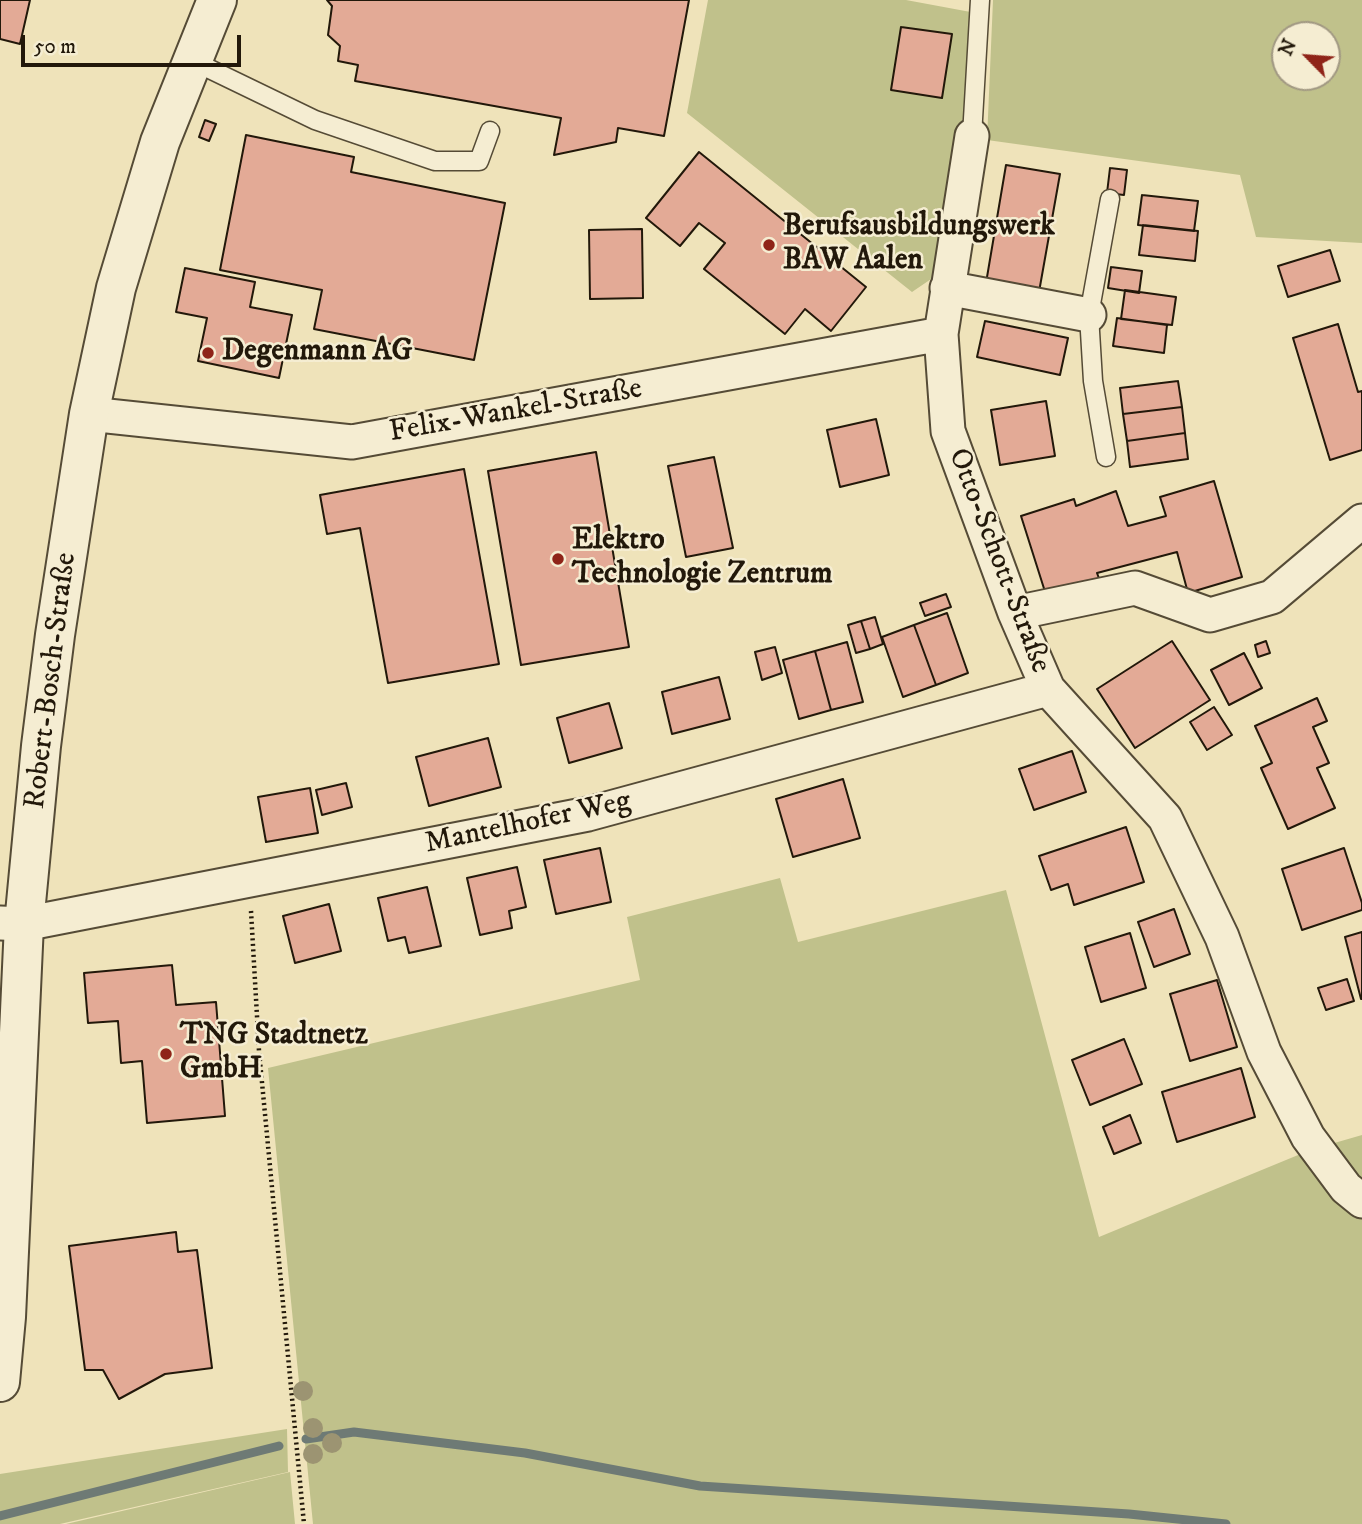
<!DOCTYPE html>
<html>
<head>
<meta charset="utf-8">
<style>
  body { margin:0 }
  #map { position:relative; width:1362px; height:1524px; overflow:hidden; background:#efe3ba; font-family:"IM FELL DW Pica",serif }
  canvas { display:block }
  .north { position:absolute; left:1271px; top:21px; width:70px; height:70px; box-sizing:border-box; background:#f5edd2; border:2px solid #a19882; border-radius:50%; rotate:295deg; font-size:19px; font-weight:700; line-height:28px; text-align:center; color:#22180a }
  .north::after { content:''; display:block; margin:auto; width:24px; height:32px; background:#8f2418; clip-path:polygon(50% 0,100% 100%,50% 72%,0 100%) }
  .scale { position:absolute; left:21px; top:35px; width:220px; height:32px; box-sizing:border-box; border:4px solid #22180a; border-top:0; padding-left:9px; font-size:21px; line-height:24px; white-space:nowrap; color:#22180a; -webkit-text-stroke:5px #f5edd2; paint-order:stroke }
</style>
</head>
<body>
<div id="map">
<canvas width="1362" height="1524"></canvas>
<div class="north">N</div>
<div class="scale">50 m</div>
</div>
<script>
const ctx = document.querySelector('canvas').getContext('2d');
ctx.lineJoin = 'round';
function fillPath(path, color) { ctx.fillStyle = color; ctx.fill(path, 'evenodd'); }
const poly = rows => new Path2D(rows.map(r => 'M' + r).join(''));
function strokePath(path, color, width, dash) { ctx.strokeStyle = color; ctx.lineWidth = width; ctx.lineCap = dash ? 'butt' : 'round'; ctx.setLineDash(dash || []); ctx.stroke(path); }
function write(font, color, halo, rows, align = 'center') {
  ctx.font = font + ' "IM FELL DW Pica",serif'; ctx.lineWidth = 5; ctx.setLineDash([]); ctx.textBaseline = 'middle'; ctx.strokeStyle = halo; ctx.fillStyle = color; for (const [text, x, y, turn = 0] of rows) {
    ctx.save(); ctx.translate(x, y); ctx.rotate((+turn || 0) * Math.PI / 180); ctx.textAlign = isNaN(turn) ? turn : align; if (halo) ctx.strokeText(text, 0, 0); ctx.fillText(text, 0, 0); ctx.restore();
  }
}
const green = poly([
  [708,0,906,0,976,13,966,120,937,275,912,292,687,113],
  [993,0,1362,0,1362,243,1256,237,1240,175,987,140],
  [1285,35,1327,35,1327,77,1285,77],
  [780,878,798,942,1006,890,1099,1237,1303,1153,1362,1215,1362,1524,313,1524,268,1068,640,980,627,917],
  [1362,1135,1362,1188,1324,1146],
  [287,1429,288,1472,60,1524,0,1524,0,1474],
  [290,1472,295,1524,66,1524]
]);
const stream = poly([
  [306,1439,354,1432,525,1453,700,1486,1129,1514,1226,1524],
  [0,1516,279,1446]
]);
const building = poly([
  [0,0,30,0,20,44,0,39,0,0],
  [327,0,689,0,664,136,618,128,616,142,554,155,561,118,355,81,358,65,338,61,340,46,328,35,332,6,327,0],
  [901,27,952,34,942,98,891,90,901,27],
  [205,120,216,124,209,141,199,137,205,120],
  [246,135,354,157,351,172,505,203,474,360,314,329,322,290,220,270,246,135],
  [699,152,866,287,831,331,805,309,785,334,704,269,725,243,699,223,680,246,646,218,699,152],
  [1006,165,1060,174,1039,292,986,283,1006,165],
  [1110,168,1127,170,1124,195,1107,193,1110,168],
  [1142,195,1198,201,1194,231,1138,225,1142,195],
  [1143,225,1198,231,1195,261,1139,255,1143,225],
  [642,229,643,298,590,299,589,230,642,229],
  [1330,250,1340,281,1288,297,1278,266,1330,250],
  [1111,267,1142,271,1139,293,1108,288,1111,267],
  [185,268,255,282,250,307,292,315,279,378,198,361,207,318,176,312,185,268],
  [1125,290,1176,297,1172,325,1121,319,1125,290],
  [1117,318,1167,325,1164,353,1113,346,1117,318],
  [985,321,1068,338,1060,375,977,357,985,321],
  [1338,324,1358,392,1362,391,1362,450,1330,460,1293,338,1338,324],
  [1178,381,1182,407,1123,414,1120,388,1178,381],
  [1046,401,1055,456,1000,465,991,410,1046,401],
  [1182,407,1185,433,1127,441,1123,414,1182,407],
  [876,419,889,475,840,487,827,430,876,419],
  [1185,433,1188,459,1130,467,1127,441,1185,433],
  [596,452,629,647,521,665,488,471,596,452],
  [714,457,733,548,686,557,668,466,714,457],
  [464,469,499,664,388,683,360,528,327,534,320,495,464,469],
  [1214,481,1242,577,1188,593,1177,552,1097,573,1100,581,1047,598,1021,516,1074,499,1076,506,1116,491,1128,526,1166,516,1160,497,1214,481],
  [946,594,951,607,925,616,920,603,946,594],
  [947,613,968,673,936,685,914,625,947,613],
  [875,617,883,644,870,649,861,621,875,617],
  [861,621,870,649,856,653,848,625,861,621],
  [914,625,936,685,903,697,882,637,914,625],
  [1172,641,1210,700,1135,748,1097,689,1172,641],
  [1266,641,1270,653,1258,657,1255,645,1266,641],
  [847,642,863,702,831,710,815,651,847,642],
  [775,647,782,673,762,680,755,652,775,647],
  [815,651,831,710,799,719,783,660,815,651],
  [1244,653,1262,688,1229,705,1211,670,1244,653],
  [719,677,730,719,672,734,662,692,719,677],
  [1317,698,1327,721,1313,727,1329,763,1317,768,1335,808,1288,829,1261,768,1272,763,1255,726,1317,698],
  [609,703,622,748,569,763,557,718,609,703],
  [1214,707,1232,735,1207,750,1190,722,1214,707],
  [488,738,501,787,429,806,416,757,488,738],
  [1072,751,1086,792,1034,810,1019,769,1072,751],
  [843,779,860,838,793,857,776,799,843,779],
  [346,783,352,807,322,815,316,790,346,783],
  [310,788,318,833,266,842,258,797,310,788],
  [1126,827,1144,882,1074,905,1068,884,1051,890,1039,856,1126,827],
  [600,848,611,902,556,914,544,860,600,848],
  [1344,848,1362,903,1362,910,1302,930,1282,869,1344,848],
  [517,867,526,907,509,911,512,928,480,935,467,878,517,867],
  [427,887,441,946,409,953,405,937,388,941,378,898,427,887],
  [329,904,341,951,295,963,283,916,329,904],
  [1174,909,1190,954,1154,967,1138,922,1174,909],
  [1362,932,1362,999,1361,999,1345,937,1362,932],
  [1130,933,1146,988,1101,1002,1085,947,1130,933],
  [172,965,176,1005,216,1002,225,1116,147,1123,142,1061,121,1063,118,1021,88,1023,84,973,172,965],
  [1347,979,1354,1001,1326,1010,1318,988,1347,979],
  [1217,980,1237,1047,1190,1061,1170,994,1217,980],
  [1124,1039,1142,1084,1090,1105,1072,1060,1124,1039],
  [1241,1068,1255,1117,1177,1142,1162,1092,1241,1068],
  [1130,1115,1141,1143,1114,1154,1103,1127,1130,1115],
  [176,1232,178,1252,197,1250,212,1368,165,1374,119,1399,103,1370,85,1370,69,1246,176,1232]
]);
const path = poly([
  [251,911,259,1051,304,1524]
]);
const service = poly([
  [193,61,315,120,435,161,479,161,490,131],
  [972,136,980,0],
  [1106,457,1093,381,1089,315,1110,199]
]);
const minor = poly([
  [972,136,941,334,948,431,1015,613,1048,689,1165,818,1222,937,1264,1052,1308,1137,1346,1188,1362,1201],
  [947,288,1089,315],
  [89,414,352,442,941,334],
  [1015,613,1135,588,1210,615,1272,597,1362,521],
  [0,923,24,924,588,814,1048,689]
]);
const tertiary = poly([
  [0,1382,6,1317,24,924,41,746,55,635,89,414,116,288,160,142,217,0]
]);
const trees = [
  [303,1391],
  [313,1428],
  [332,1443],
  [313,1454]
];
const markers = [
  [769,245,7,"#8f2418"],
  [208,353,7,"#8f2418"],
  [558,559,7,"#8f2418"],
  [166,1054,7,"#8f2418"]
];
const poiNames = [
  ["Berufsausbildungswerk",783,228],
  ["BAW Aalen",783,262],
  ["Degenmann AG",222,353],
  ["Elektro",572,542],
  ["Technologie Zentrum",572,576],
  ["TNG Stadtnetz",180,1037],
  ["GmbH",180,1071]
];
const streetNames = [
  ["Felix-Wankel-Straße",516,412,-10],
  ["Otto-Schott-Straße",998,561,69],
  ["Robert-Bosch-Straße",52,681,-83],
  ["Mantelhofer Weg",528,824,-12]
];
fillPath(green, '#c0c18b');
strokePath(stream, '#6e7a75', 9);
fillPath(building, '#e3aa96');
strokePath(building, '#22180a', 2);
strokePath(service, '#554b36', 21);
strokePath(minor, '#554b36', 37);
strokePath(tertiary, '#554b36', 42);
strokePath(path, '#22180a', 4.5, [2, 3.5]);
strokePath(service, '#f5edd2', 18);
strokePath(minor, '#f5edd2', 33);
strokePath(tertiary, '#f5edd2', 38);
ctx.fillStyle = '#9c9472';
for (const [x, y] of trees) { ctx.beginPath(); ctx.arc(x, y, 10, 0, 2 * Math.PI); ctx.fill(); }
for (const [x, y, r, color] of markers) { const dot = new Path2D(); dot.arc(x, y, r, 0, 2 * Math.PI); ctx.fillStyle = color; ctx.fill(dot); strokePath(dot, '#f5edd2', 2.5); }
write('bold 30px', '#22180a', '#f5edd2', poiNames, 'left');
write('30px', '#22180a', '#f5edd2', streetNames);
</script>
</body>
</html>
